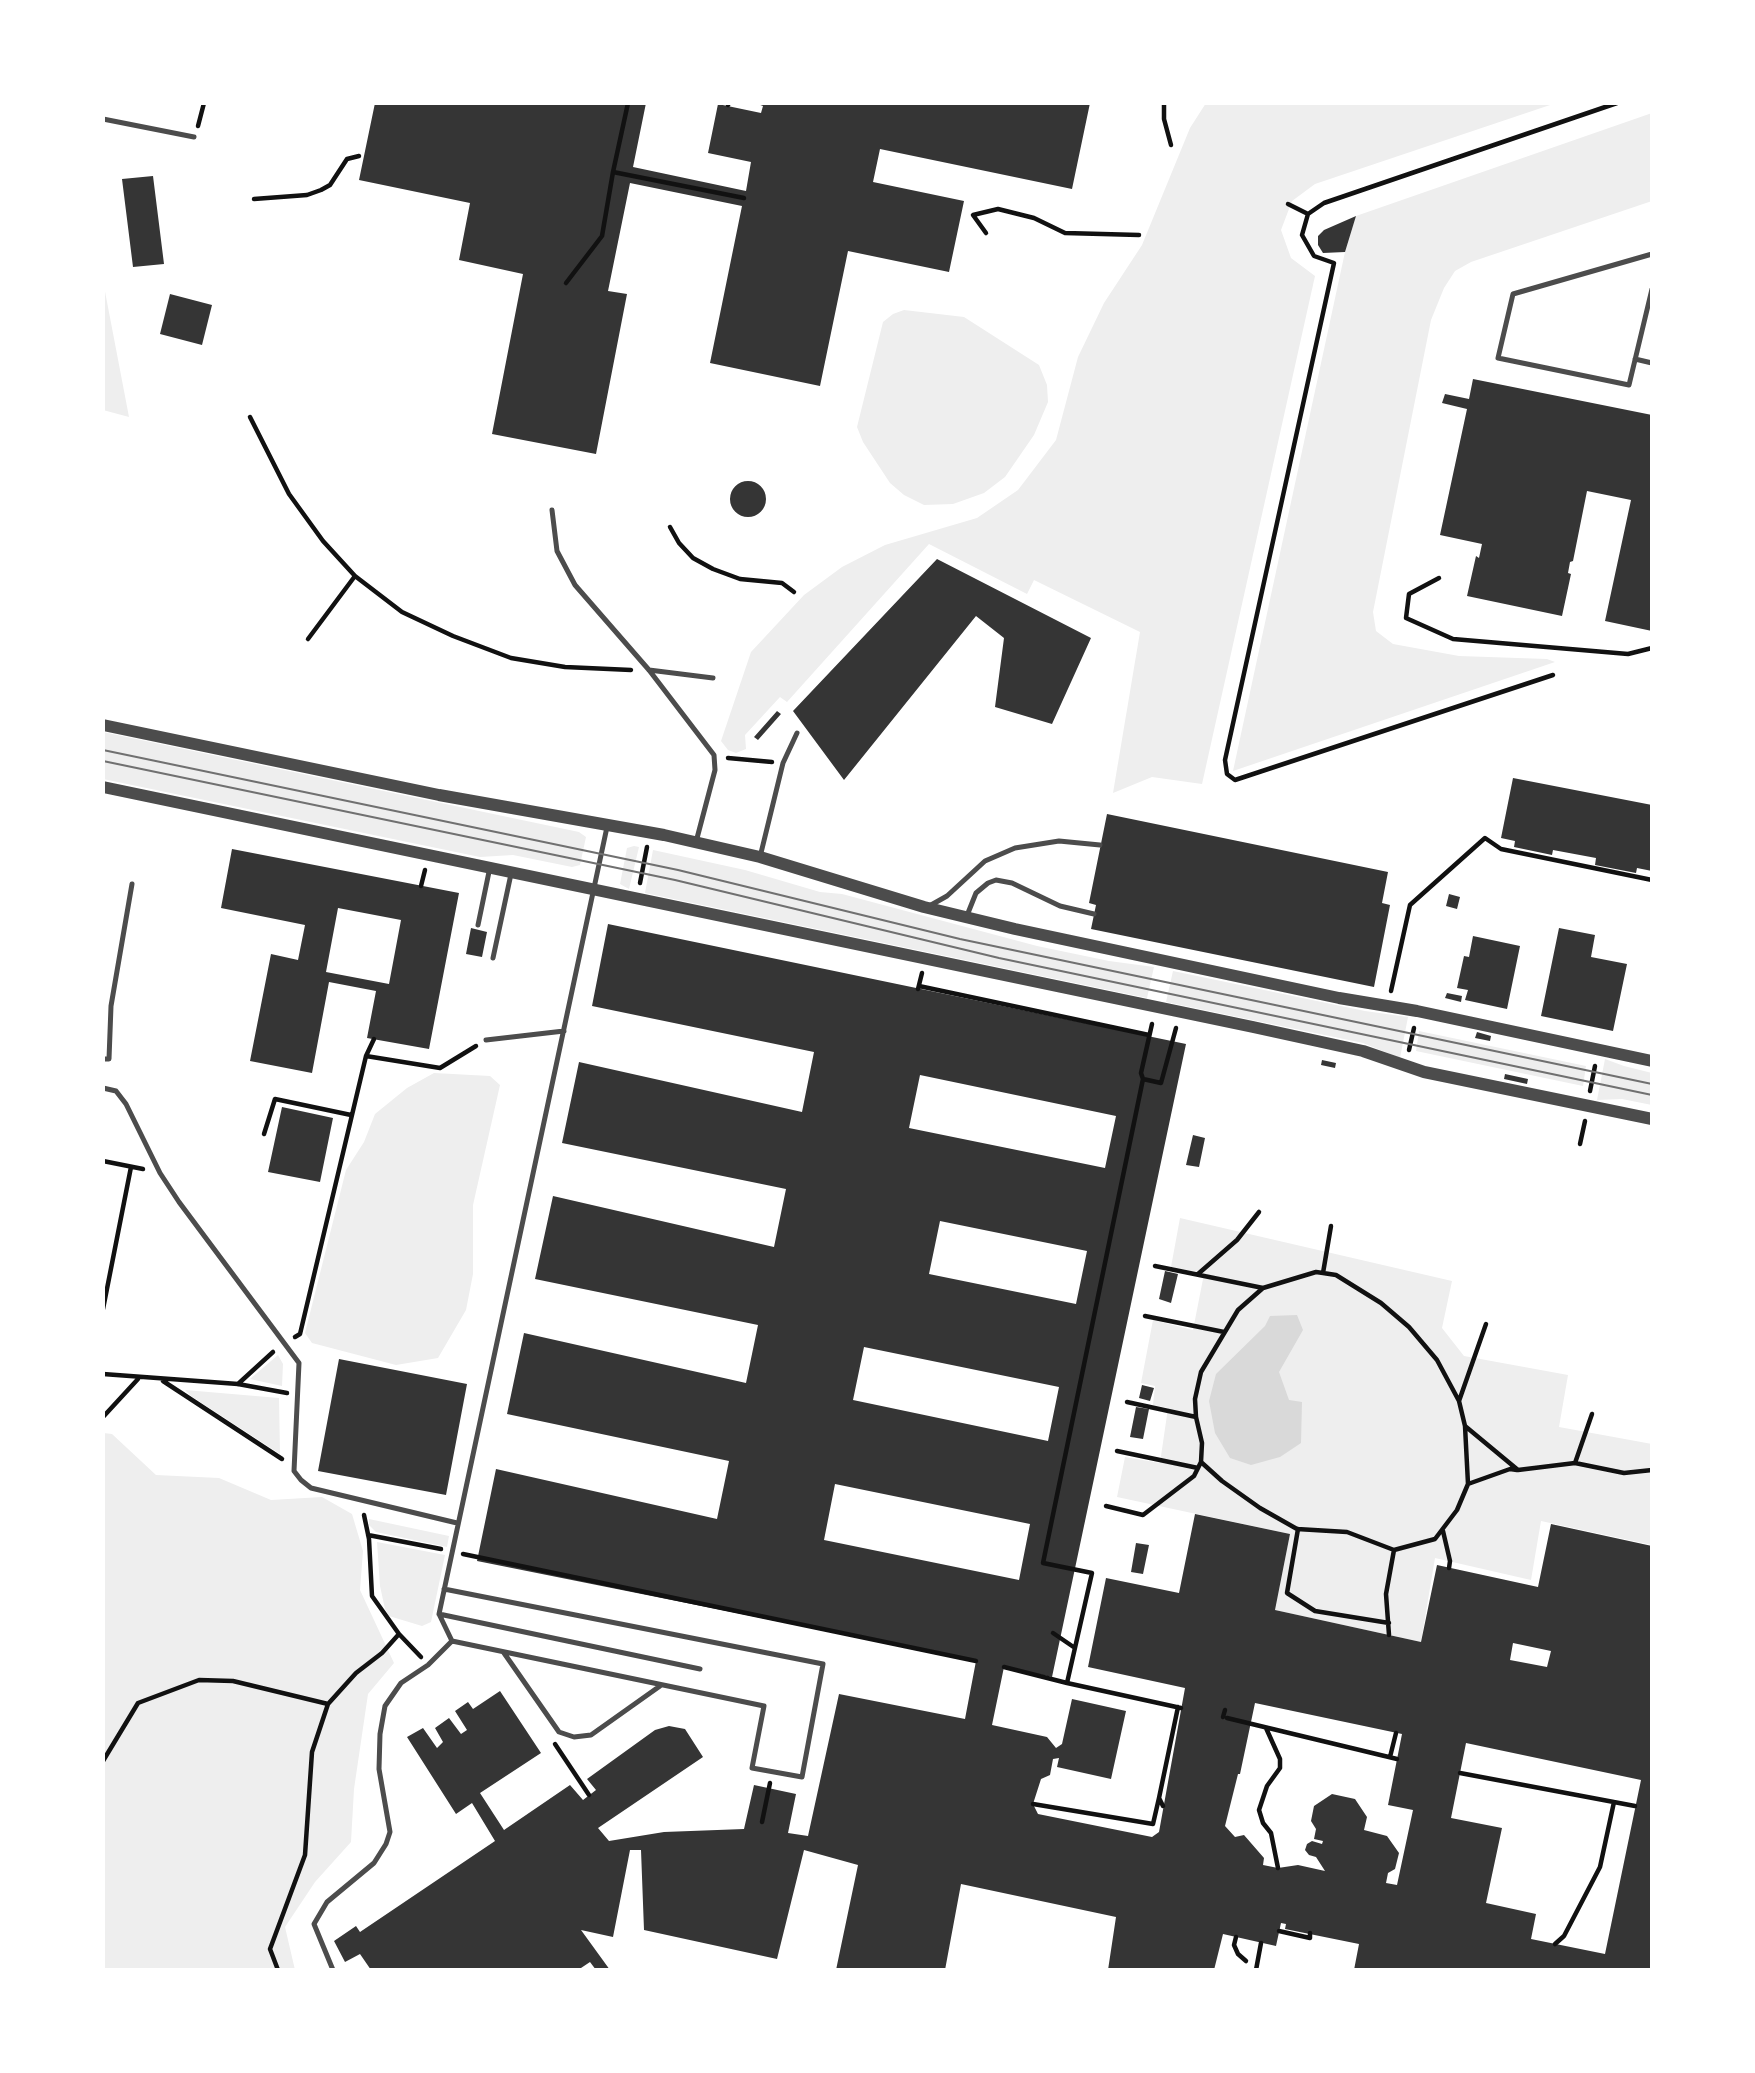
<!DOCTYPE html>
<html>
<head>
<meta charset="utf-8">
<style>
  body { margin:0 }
  #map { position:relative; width:1755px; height:2073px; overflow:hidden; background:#fff; font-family:"PT Serif",serif }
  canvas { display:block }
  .frame { position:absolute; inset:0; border:105px solid #fff; pointer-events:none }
</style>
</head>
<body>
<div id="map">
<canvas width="1755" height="2073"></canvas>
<div class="frame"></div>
</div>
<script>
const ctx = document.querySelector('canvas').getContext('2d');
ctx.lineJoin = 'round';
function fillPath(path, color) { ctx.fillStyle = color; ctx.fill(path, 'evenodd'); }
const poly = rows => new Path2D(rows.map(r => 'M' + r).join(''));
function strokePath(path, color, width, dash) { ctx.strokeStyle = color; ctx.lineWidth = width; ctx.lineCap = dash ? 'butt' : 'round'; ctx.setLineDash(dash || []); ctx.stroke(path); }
const green = poly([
  [1206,103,1556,103,1315,184,1292,201,1281,230,1291,258,1315,276,1202,784,1152,777,1113,793,1140,632,1034,580,1027,594,929,544,787,702,780,697,745,735,746,749,736,753,728,750,721,741,751,652,804,595,842,567,885,545,977,518,1018,490,1056,440,1078,357,1104,303,1142,245,1190,128],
  [1652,113,1652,201,1471,262,1455,271,1444,288,1431,320,1373,612,1376,631,1393,644,1459,656,1547,659,1555,662,1233,771,1345,252,1356,216],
  [103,281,129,417,103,410],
  [904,310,964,317,1039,365,1047,385,1048,402,1034,435,1005,477,984,493,953,504,924,505,904,495,890,483,863,442,857,427,883,322,893,314],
  [103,732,579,832,586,837,580,865,572,867,513,855,480,857,103,779],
  [634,846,639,847,629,889,620,884,627,848],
  [653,850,745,870,820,892,842,894,1037,946,1109,961,1154,967,1147,998,645,893],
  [1173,971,1365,1011,1408,1017,1400,1058,1363,1043,1166,1002],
  [1419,1031,1586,1066,1583,1086,1416,1051],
  [1605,1059,1624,1066,1652,1073,1652,1105,1622,1099,1597,1100],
  [434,1073,490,1076,500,1085,473,1205,473,1274,466,1310,438,1358,396,1365,312,1343,305,1333,346,1170,364,1142,375,1114,407,1088],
  [1180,1218,1452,1281,1442,1328,1464,1356,1568,1375,1559,1427,1652,1444,1652,1545,1541,1521,1531,1580,1435,1558,1421,1642,1275,1610,1290,1534,1117,1497,1125,1457,1160,1463,1168,1408,1153,1405,1155,1386,1141,1383,1153,1320,1193,1330,1204,1274,1171,1267],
  [278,1355,283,1364,282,1386,250,1379],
  [185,1390,279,1398,280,1454,191,1396],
  [103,1433,112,1434,156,1475,219,1478,271,1500,322,1497,352,1514,363,1551,360,1590,394,1663,368,1694,354,1789,351,1842,315,1882,285,1927,295,1970,103,1970],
  [369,1519,449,1536,447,1547,376,1532,369,1525],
  [377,1542,445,1555,431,1622,422,1626,389,1616,385,1609,380,1586]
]);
const water = poly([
  [1297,1315,1303,1330,1279,1372,1289,1400,1302,1402,1301,1443,1280,1457,1251,1465,1230,1458,1215,1433,1209,1401,1216,1374,1265,1326,1270,1316]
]);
const building = poly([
  [375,103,646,103,633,167,746,191,751,162,708,153,718,104,761,113,763,106,755,103,1090,103,1072,189,880,149,873,182,964,201,949,272,848,251,820,386,710,363,742,206,630,183,608,291,627,294,596,454,492,434,523,274,459,260,470,203,359,180],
  [153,176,164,264,133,267,122,179],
  [1356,216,1345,252,1323,253,1318,245,1318,236,1324,230],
  [170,294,212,305,202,345,160,334],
  [1473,379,1652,415,1652,631,1605,621,1631,500,1587,491,1573,561,1570,562,1568,573,1571,574,1562,616,1467,596,1476,556,1479,558,1482,544,1440,535,1467,409,1442,403,1445,394,1469,399],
  '730 499a18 18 0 1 1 36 0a18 18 0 1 1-36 0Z',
  [937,559,1091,638,1052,724,995,707,1004,638,976,616,844,780,793,711],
  [777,711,781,714,758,740,754,737],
  [1513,778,1652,805,1652,871,1637,868,1636,873,1595,865,1596,858,1553,850,1552,855,1514,847,1515,841,1501,838],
  [1107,814,1388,872,1382,903,1390,905,1374,987,1091,929,1096,905,1089,903],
  [232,849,459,893,429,1049,367,1038,376,991,329,982,312,1073,250,1061,271,954,298,960,305,925,221,908],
  [338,908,401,920,389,984,326,972],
  [1449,894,1460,897,1457,909,1446,906],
  [608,924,1186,1044,1052,1677,1004,1667,992,1725,1047,1737,1056,1748,1062,1744,1072,1699,1126,1711,1111,1779,1057,1767,1059,1758,1053,1759,1050,1775,1041,1779,1033,1804,1038,1814,1152,1837,1159,1832,1185,1688,1088,1667,1106,1578,1179,1593,1195,1514,1290,1534,1275,1610,1421,1642,1437,1565,1538,1587,1551,1524,1652,1546,1652,1970,1354,1970,1359,1944,1285,1929,1286,1924,1281,1923,1276,1946,1223,1934,1214,1970,1108,1970,1116,1917,961,1884,945,1970,836,1970,858,1865,804,1850,777,1959,644,1930,641,1850,630,1850,613,1937,581,1930,610,1970,596,1970,590,1962,578,1970,371,1970,360,1954,345,1962,334,1941,356,1926,360,1932,495,1841,472,1803,456,1814,407,1737,423,1728,437,1748,443,1742,435,1728,449,1718,461,1734,467,1730,455,1711,468,1702,473,1709,500,1691,541,1753,480,1793,504,1830,570,1785,583,1800,596,1790,587,1779,655,1730,669,1726,685,1729,703,1757,598,1828,609,1841,664,1832,744,1829,754,1785,796,1794,788,1833,808,1836,839,1694,965,1719,976,1661,477,1561,496,1469,717,1519,729,1461,507,1414,524,1333,746,1383,758,1325,535,1279,553,1196,774,1247,786,1189,562,1143,579,1062,802,1112,814,1052,592,1006],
  [920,1075,1116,1116,1105,1168,909,1128],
  [940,1221,1087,1251,1076,1304,929,1274],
  [864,1347,1059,1387,1048,1441,853,1400],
  [835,1484,1030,1524,1019,1580,824,1540],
  [1513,1643,1551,1651,1547,1667,1510,1660],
  [1255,1703,1402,1734,1388,1805,1413,1810,1397,1885,1386,1883,1388,1873,1395,1869,1399,1853,1387,1836,1364,1830,1367,1817,1355,1799,1332,1794,1314,1806,1311,1821,1316,1829,1314,1839,1323,1841,1322,1844,1312,1841,1307,1844,1305,1850,1309,1855,1316,1857,1325,1871,1298,1865,1278,1868,1263,1865,1264,1858,1244,1835,1235,1837,1225,1826,1238,1774,1240,1774],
  [1466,1743,1641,1780,1605,1954,1531,1939,1536,1914,1486,1903,1502,1828,1451,1818],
  [471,928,487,932,482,957,466,954],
  [1559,928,1595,935,1591,957,1627,964,1613,1031,1541,1016],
  [1473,936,1520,946,1507,1009,1465,1000,1468,990,1457,988,1464,956,1469,957],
  [1447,993,1462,996,1461,1002,1445,998],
  [1477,1032,1491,1036,1490,1041,1475,1038],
  [1322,1060,1336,1063,1335,1068,1321,1065],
  [1505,1074,1528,1079,1527,1084,1504,1079],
  [282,1107,333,1118,320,1182,268,1172],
  [1193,1135,1205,1138,1199,1167,1186,1165],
  [1165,1271,1178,1274,1171,1303,1159,1299],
  [339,1359,467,1384,446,1495,318,1471],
  [1142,1385,1154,1388,1150,1401,1139,1398],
  [1136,1407,1149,1409,1143,1439,1130,1437],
  [1136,1543,1149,1545,1143,1574,1131,1572]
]);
const path = poly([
  [628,103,613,172,744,198],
  [1164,103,1164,119,1171,145],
  [728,105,729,103],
  [198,126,204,103],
  [254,199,307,195,321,190,330,185,347,159,359,156],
  [1288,204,1308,214],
  [986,233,973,215,998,209,1034,218,1065,233,1139,235],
  [566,283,602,236,613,172],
  [250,417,289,494,323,541,355,576,402,612,453,636,511,658,565,667,631,670],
  [670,527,679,543,693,558,713,569,740,579,782,583,794,592],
  [1439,578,1409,594,1406,618,1453,639,1628,654,1652,648],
  [308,639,355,576],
  [1553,675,1235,780,1227,774,1225,760,1334,263,1314,256,1302,235,1308,214,1324,203,1617,103],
  [728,758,772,762],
  [640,883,647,847],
  [421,886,425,870],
  [919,986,1149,1035],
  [918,989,922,973],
  [1391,991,1410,905,1485,838,1501,849,1652,880],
  [1152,1024,1141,1073,1143,1079,1043,1563,1092,1573,1067,1683,1181,1708],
  [1409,1050,1414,1028],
  [366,1056,440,1068,476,1046],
  [1143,1079,1161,1083,1176,1028],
  [1590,1091,1595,1066],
  [264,1134,275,1099,351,1115],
  [1580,1144,1585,1121],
  [103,1161,143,1169],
  [1155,1266,1263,1288],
  [1323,1273,1336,1275,1381,1303,1409,1327,1437,1360,1459,1401],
  [1198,1274,1237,1240,1259,1212],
  [103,1309,131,1167],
  [1145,1316,1224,1332],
  [295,1337,300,1334,366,1056,374,1039],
  [103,1374,238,1384,287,1393],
  [163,1381,282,1459],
  [238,1384,273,1352],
  [1127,1402,1196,1417],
  [103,1417,138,1379],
  [1465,1426,1459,1401,1486,1324],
  [1117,1451,1198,1468],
  [1201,1462,1222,1481,1260,1508,1297,1529,1347,1532,1394,1550,1435,1539,1457,1510,1468,1484,1465,1426,1518,1470,1575,1463,1624,1473,1652,1470],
  [1575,1463,1592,1414],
  [1468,1484,1510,1469,1517,1470],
  [1106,1506,1143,1515,1194,1476,1201,1462,1202,1443,1196,1417,1195,1399,1201,1372,1238,1310,1263,1288,1316,1272,1323,1273,1331,1226],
  [364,1515,369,1539,372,1596,399,1634,421,1657],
  [1298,1529,1287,1593,1315,1611,1389,1623],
  [1443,1531,1450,1561,1449,1568],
  [368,1535,441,1549],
  [463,1554,976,1661],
  [1053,1633,1075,1648],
  [1389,1635,1386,1594,1394,1550],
  [1004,1667,1067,1683],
  [1223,1717,1225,1710],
  [1227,1718,1397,1759],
  [1266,1728,1280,1759,1280,1768,1267,1786,1259,1810,1263,1823,1271,1833,1278,1868],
  [555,1744,589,1795],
  [1390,1757,1396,1733],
  [103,1761,138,1703,199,1680,233,1681,328,1704],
  [1460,1773,1635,1806],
  [1033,1804,1153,1824,1159,1798],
  [1163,1806,1159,1798,1178,1707],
  [762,1822,770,1783],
  [1279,1931,1310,1938,1310,1933],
  [1236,1937,1234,1945,1238,1954,1246,1961],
  [1555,1944,1564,1936,1600,1867,1614,1802],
  [278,1970,270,1949,305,1855,312,1752,328,1704,356,1673,382,1653,399,1634],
  [1256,1970,1261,1943]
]);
const service = poly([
  [103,119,194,137],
  [1652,254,1513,294,1498,358,1629,385,1652,289],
  [1635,359,1652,363],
  [552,510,557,551,575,585,649,670,714,755,715,770,696,842],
  [649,670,713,678],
  [760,857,783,763,797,733],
  [931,905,947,896,985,861,1015,848,1059,841,1100,845],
  [966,918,976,893,988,883,996,880,1012,883,1060,906,1094,914],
  [478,925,490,867],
  [493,958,511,874],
  [486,1040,564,1031],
  [103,1059,109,1059,111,1006,132,884],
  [103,1088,116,1091,126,1104,160,1173,179,1202,299,1363,294,1471,301,1480,311,1488,457,1523],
  [444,1589,823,1664,802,1777,752,1768,764,1706,452,1641],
  [439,1614,700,1669],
  [452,1641,439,1614,607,827],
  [504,1653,559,1732,574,1737,591,1735,660,1686],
  [333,1970,314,1924,327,1902,374,1863,386,1844,390,1832,379,1769,380,1734,385,1706,401,1683,428,1665,452,1641]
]);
const tertiary = poly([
  [103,725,439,795,664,835,760,857,924,907,1015,929,1339,998,1417,1011,1652,1061],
  [103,787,1253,1027,1363,1051,1424,1072,1652,1119]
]);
const tram = poly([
  [103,750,678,870,960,939,1652,1084],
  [103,761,675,880,999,958,1652,1095]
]);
fillPath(green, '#eee');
fillPath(water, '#d9d9d9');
fillPath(building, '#353535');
strokePath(path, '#111', 4.5);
strokePath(service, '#4c4c4c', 5);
strokePath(tertiary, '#4c4c4c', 12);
strokePath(tram, '#707070', 2);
</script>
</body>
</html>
